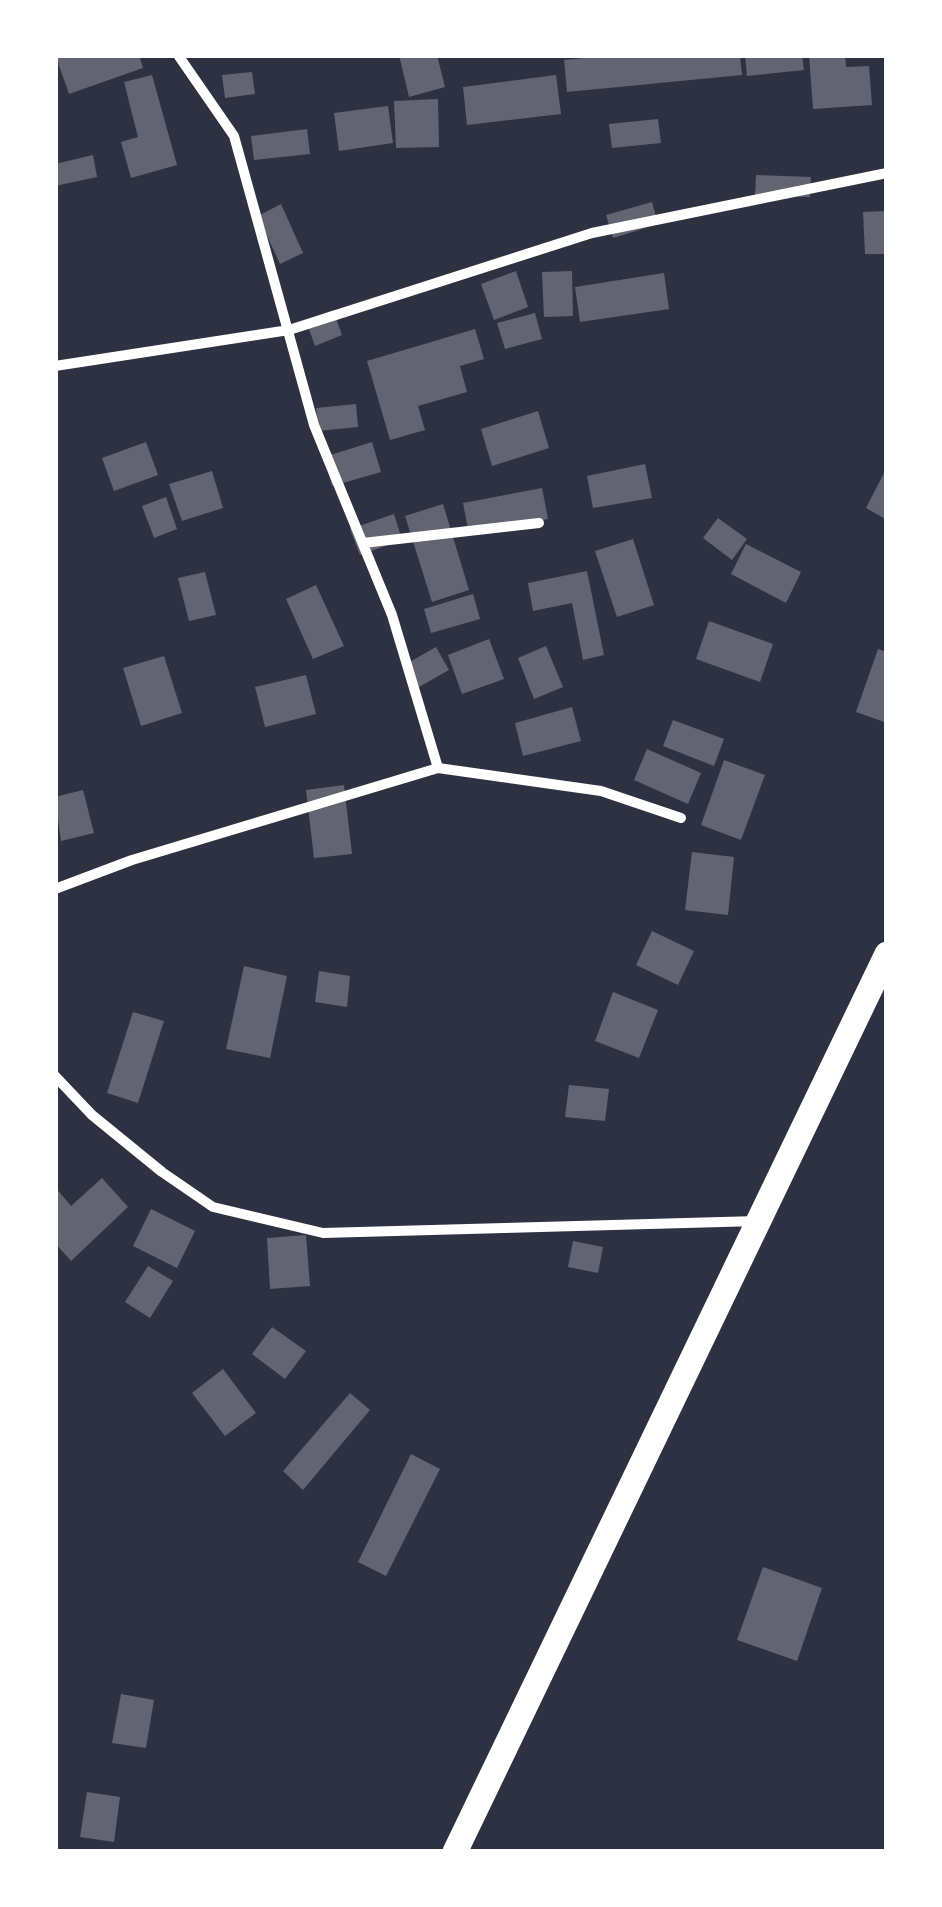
<!DOCTYPE html>
<html>
<head>
<meta charset="utf-8">
<style>
  body { margin:0 }
  #map { position:relative; width:942px; height:1907px; overflow:hidden; background:#2d3142; font-family:"Exo 2",sans-serif }
  canvas { display:block }
  .frame { position:absolute; inset:0; border:58px solid #fff; pointer-events:none }
</style>
</head>
<body>
<div id="map">
<canvas width="942" height="1907"></canvas>
<div class="frame"></div>
</div>
<script>
const ctx = document.querySelector('canvas').getContext('2d');
ctx.lineJoin = 'round';
function fillPath(path, color) { ctx.fillStyle = color; ctx.fill(path, 'evenodd'); }
const poly = rows => new Path2D(rows.map(r => 'M' + r).join(''));
function strokePath(path, color, width, dash) { ctx.strokeStyle = color; ctx.lineWidth = width; ctx.lineCap = dash ? 'butt' : 'round'; ctx.setLineDash(dash || []); ctx.stroke(path); }
const building = poly([
  [64,55,139,55,143,68,69,94,56,57],
  [399,55,437,55,445,87,409,97],
  [616,55,740,55,742,75,567,92,564,60],
  [745,55,802,55,804,70,747,76],
  [809,55,845,55,846,67,869,66,872,105,813,109],
  [252,72,255,94,225,98,222,75],
  [152,75,177,165,131,178,121,142,138,137,124,82],
  [556,75,561,114,467,125,463,87],
  [438,99,439,147,396,148,394,101],
  [388,106,393,143,339,151,334,113],
  [658,119,661,143,612,148,609,124],
  [307,129,310,154,254,160,251,136],
  [93,155,97,177,55,186,55,164],
  [756,175,811,177,810,197,755,196],
  [652,202,658,224,613,238,606,215],
  [281,204,303,253,280,264,258,216],
  [887,211,887,254,865,254,863,212],
  [516,271,528,307,494,320,481,284],
  [572,271,573,316,544,317,542,272],
  [664,273,669,309,580,322,575,287],
  [333,310,342,335,315,346,306,321],
  [535,313,542,339,505,349,497,323],
  [475,329,484,359,460,366,467,392,418,406,425,430,390,440,367,361],
  [356,404,358,427,318,431,316,408],
  [538,411,549,448,492,466,481,429],
  [146,442,158,475,114,491,102,458],
  [372,442,381,472,332,486,324,457],
  [645,464,652,498,593,508,587,476],
  [887,467,887,520,866,508],
  [212,471,223,508,182,521,169,484],
  [542,488,548,519,469,534,463,503],
  [166,497,177,529,154,538,142,506],
  [443,504,469,590,432,602,405,516],
  [394,514,402,540,360,555,350,529],
  [718,518,747,539,732,560,703,538],
  [633,539,654,605,617,617,595,551],
  [746,544,801,572,786,603,731,574],
  [587,571,604,655,583,660,572,603,533,611,528,583],
  [205,572,216,615,189,621,178,578],
  [316,585,344,646,313,659,286,599],
  [473,594,480,619,431,633,424,609],
  [709,621,773,644,760,682,696,659],
  [489,639,504,679,462,694,448,655],
  [546,646,563,687,534,699,518,658],
  [436,647,449,670,419,687,406,664],
  [878,649,887,652,887,723,856,712],
  [164,656,182,713,141,726,123,668],
  [306,675,316,714,265,727,255,687],
  [572,707,581,741,523,756,515,723],
  [673,720,724,739,714,766,663,746],
  [647,749,701,773,688,804,634,780],
  [724,760,765,775,741,840,701,825],
  [344,785,352,854,314,858,306,790],
  [83,790,94,833,61,841,55,797],
  [692,852,734,857,728,915,685,910],
  [652,931,694,951,678,985,636,965],
  [244,966,287,976,270,1058,226,1049],
  [319,971,350,976,347,1007,315,1002],
  [613,992,658,1010,639,1058,595,1041],
  [133,1012,164,1021,138,1103,107,1093],
  [569,1085,609,1089,605,1121,565,1117],
  [102,1178,128,1207,71,1261,55,1243,55,1187,71,1206],
  [151,1209,195,1231,177,1268,133,1246],
  [306,1235,310,1286,270,1289,267,1238],
  [573,1241,603,1247,598,1273,568,1267],
  [148,1266,173,1281,150,1318,125,1302],
  [272,1327,306,1351,285,1379,252,1354],
  [223,1369,256,1413,225,1436,192,1393],
  [350,1393,370,1410,303,1490,283,1471],
  [411,1454,440,1469,386,1576,358,1562],
  [763,1567,822,1588,797,1661,737,1640],
  [121,1694,154,1700,146,1748,112,1743],
  [87,1792,120,1797,114,1842,80,1837]
]);
const minor = poly([
  [178,55,234,136,314,425,392,615,438,768],
  [55,366,289,330,592,233,887,173],
  [363,543,539,523],
  [55,889,132,860,438,768,601,791,681,818],
  [55,1076,92,1115,162,1172,213,1207,323,1233,758,1221]
]);
const primary = poly([
  [455,1852,887,954]
]);
fillPath(building, '#626471');
strokePath(minor, '#fff', 10);
strokePath(primary, '#fff', 25);
</script>
</body>
</html>
